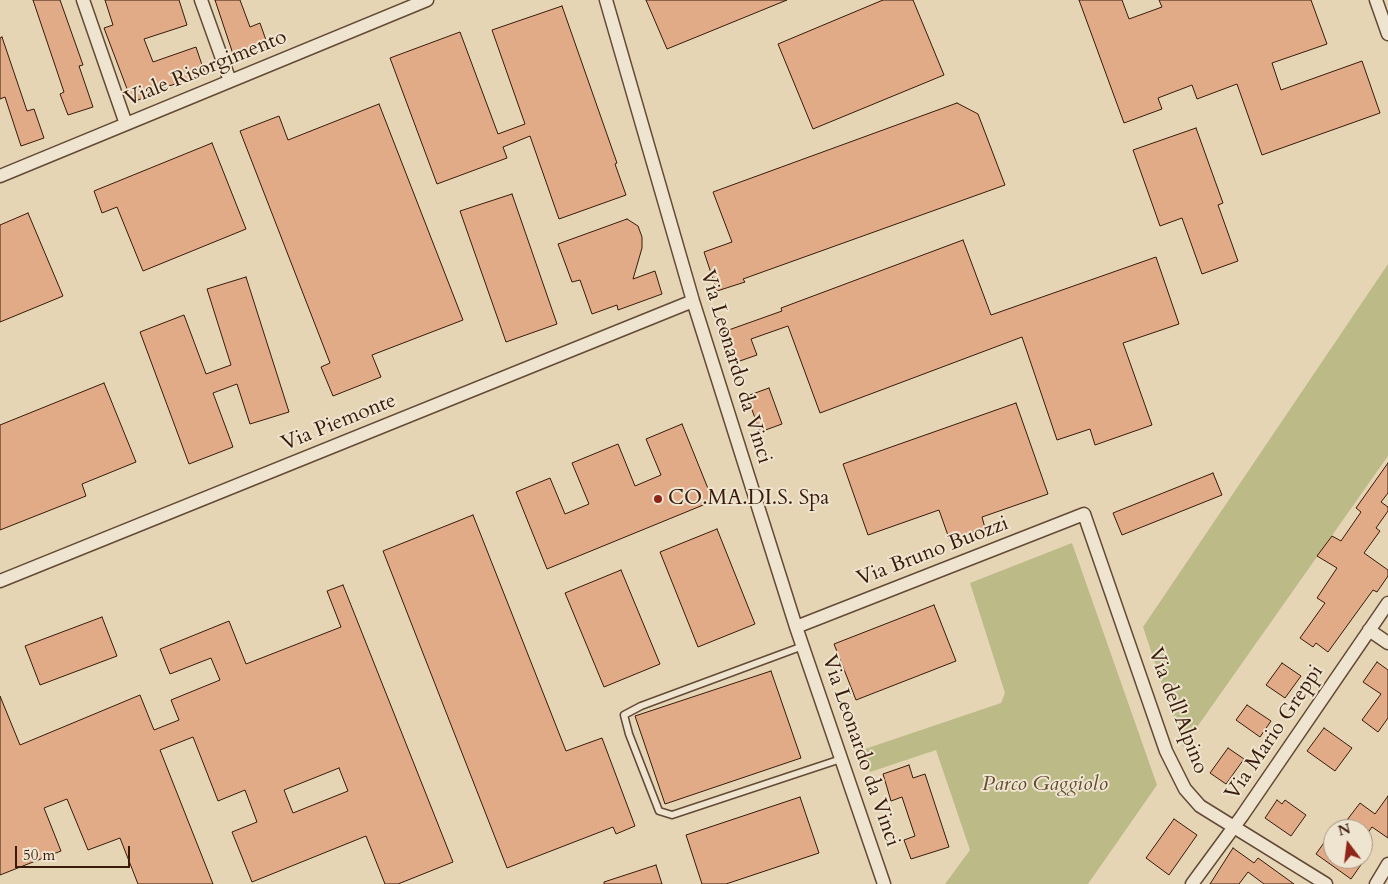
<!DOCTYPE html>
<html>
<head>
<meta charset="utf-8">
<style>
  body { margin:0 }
  #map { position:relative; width:1388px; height:884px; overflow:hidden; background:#e5d5b5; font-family:Cardo,serif }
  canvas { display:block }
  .north { position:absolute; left:1323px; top:819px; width:50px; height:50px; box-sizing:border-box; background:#eee4cf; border:1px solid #a59480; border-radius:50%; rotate:345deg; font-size:14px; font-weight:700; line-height:20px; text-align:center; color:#381b0a }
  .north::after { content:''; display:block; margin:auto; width:18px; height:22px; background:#8f2418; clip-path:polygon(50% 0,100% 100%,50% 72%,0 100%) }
  .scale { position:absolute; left:15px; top:846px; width:115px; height:22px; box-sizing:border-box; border:2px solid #381b0a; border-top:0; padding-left:6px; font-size:15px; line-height:18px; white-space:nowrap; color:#381b0a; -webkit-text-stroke:4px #eee4cf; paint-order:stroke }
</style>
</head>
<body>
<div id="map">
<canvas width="1388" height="884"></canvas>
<div class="north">N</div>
<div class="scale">50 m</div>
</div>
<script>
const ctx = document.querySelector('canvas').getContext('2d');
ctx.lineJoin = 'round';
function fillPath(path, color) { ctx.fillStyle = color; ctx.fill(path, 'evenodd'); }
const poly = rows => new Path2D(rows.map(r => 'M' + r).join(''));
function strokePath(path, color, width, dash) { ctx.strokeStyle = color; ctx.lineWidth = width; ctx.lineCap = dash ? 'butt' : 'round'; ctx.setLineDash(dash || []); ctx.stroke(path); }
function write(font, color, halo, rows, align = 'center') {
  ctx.font = font + ' Cardo,serif'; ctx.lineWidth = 4; ctx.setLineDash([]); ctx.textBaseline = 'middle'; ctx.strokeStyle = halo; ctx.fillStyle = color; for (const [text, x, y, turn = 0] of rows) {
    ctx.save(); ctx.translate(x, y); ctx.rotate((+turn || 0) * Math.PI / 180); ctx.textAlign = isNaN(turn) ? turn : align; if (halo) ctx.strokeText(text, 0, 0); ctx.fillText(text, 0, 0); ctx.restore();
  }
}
const green = poly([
  [1388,264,1388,456,1183,747,1143,627],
  [1072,543,1157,785,1088,884,945,884,970,850,936,750,870,772,862,750,1001,703,1005,693,970,583]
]);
const building = poly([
  [33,0,60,0,83,65,79,66,93,107,68,115,60,94,64,92,33,0],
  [105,0,179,0,187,25,144,39,153,62,196,47,205,74,163,88,164,91,132,102,104,28,113,25,105,0],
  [215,0,240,0,250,27,260,23,268,46,234,57,215,0],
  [646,0,787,0,667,49,646,0],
  [883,0,913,0,944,75,813,129,778,44,883,0],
  [1079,0,1122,0,1129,19,1162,7,1159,0,1311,0,1327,44,1272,63,1281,90,1362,61,1380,113,1262,155,1237,84,1197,99,1192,85,1158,98,1162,109,1124,123,1079,0],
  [562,6,617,163,615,164,626,195,559,219,530,136,503,147,507,158,437,184,390,58,460,32,498,134,525,124,492,30,562,6],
  [2,37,27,111,34,109,44,138,21,146,5,97,0,99,0,38,2,37],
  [957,103,978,114,1005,185,743,279,745,282,717,291,704,252,732,242,713,192,957,103],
  [379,104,463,320,372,355,381,377,333,396,321,367,330,363,240,131,279,116,288,140,379,104],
  [1196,128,1223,203,1218,205,1238,261,1202,274,1182,218,1160,226,1133,150,1196,128],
  [212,143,246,229,143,271,117,207,102,213,94,191,212,143],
  [512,194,557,324,506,342,460,211,512,194],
  [28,213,63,296,0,322,0,225,28,213],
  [627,219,638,226,642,237,642,248,633,279,655,271,662,294,618,310,617,305,592,314,580,280,572,282,558,244,627,219],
  [963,240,991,315,1156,257,1179,324,1123,343,1152,425,1095,445,1090,429,1057,440,1022,337,820,413,788,326,751,339,757,355,734,363,723,332,782,311,781,308,963,240],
  [246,277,289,412,250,424,237,384,213,393,233,447,189,464,140,332,184,315,206,374,231,365,207,289,246,277],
  [104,383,136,462,82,484,86,496,0,530,0,425,104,383],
  [769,388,782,424,760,432,747,396,769,388],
  [1016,403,1048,494,982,517,985,528,950,541,939,510,868,535,843,464,1016,403],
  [682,424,713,501,547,569,516,492,550,478,565,514,589,504,572,463,618,444,635,486,661,475,646,439,682,424],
  [1388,463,1388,493,1381,502,1388,507,1388,511,1376,528,1380,531,1364,553,1388,570,1388,576,1377,592,1373,590,1328,652,1316,643,1313,647,1300,638,1325,603,1317,598,1337,568,1317,556,1332,536,1341,541,1361,512,1356,508,1388,463],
  [1213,473,1222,495,1122,535,1113,513,1213,473],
  [473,515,566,751,602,738,635,826,616,834,613,827,507,868,383,551,473,515],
  [717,529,755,624,698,647,660,552,717,529],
  [621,570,660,664,604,687,565,593,621,570],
  [343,585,453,862,398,884,385,884,366,836,252,882,232,832,257,822,245,790,218,801,193,737,160,750,213,884,138,884,120,838,88,850,67,799,44,808,61,851,0,875,0,696,20,745,140,695,154,730,179,720,171,700,220,680,211,658,170,674,160,649,229,621,246,664,341,627,327,591,343,585],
  [339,768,348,791,293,813,284,790,339,768],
  [934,605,956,661,856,700,834,644,934,605],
  [102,617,117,656,40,685,25,646,102,617],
  [1377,662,1388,670,1388,718,1378,732,1362,720,1381,694,1363,682,1377,662],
  [1282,663,1301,676,1285,698,1266,685,1282,663],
  [771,671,801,758,665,804,635,716,771,671],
  [1247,705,1271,721,1260,737,1236,720,1247,705],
  [1324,728,1352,748,1335,771,1307,751,1324,728],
  [1228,748,1244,759,1226,784,1210,773,1228,748],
  [909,765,913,778,925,774,949,847,911,859,904,840,915,836,902,797,891,801,883,774,909,765],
  [1388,796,1388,838,1372,827,1367,834,1363,829,1347,820,1360,803,1375,814,1388,796],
  [800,797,819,853,726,884,702,884,686,835,800,797],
  [1277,800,1282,804,1285,800,1306,815,1291,836,1265,818,1277,800],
  [1174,819,1197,835,1169,875,1146,858,1174,819],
  [1333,830,1333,859,1365,859,1351,879,1316,854,1333,830],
  [1233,848,1254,863,1258,858,1294,884,1264,884,1248,872,1239,884,1210,884,1233,848],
  [656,865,662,884,604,884,604,882,656,865]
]);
const service = poly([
  [803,646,641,706,624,715,629,734,659,811,672,815,841,759]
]);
const minor = poly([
  [83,0,126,124],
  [201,0,230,81],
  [606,0,693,301,796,627,884,884],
  [1376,0,1388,34],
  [0,176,427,0],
  [0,581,693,301],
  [796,627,1084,514,1166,751,1185,789,1200,806,1326,884],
  [1369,630,1388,643],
  [1192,884,1242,816,1388,603],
  [1376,884,1388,864]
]);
const markers = [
  [658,499,5,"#8f2418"]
];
const streetNames = [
  ["Viale Risorgimento",206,69,-22],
  ["Via Leonardo da Vinci",735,367,73],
  ["Via Piemonte",339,423,-22],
  ["Via Bruno Buozzi",933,552,-21],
  ["Via dell'Alpino",1177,711,69],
  ["Via Mario Greppi",1275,733,-56],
  ["Via Leonardo da Vinci",860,751,71]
];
const poiNames = [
  ["CO.MA.DI.S. Spa",668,499]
];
const parkNames = [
  ["Parco Gaggiolo",1045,785]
];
fillPath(green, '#bcbb88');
fillPath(building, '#e1ab88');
strokePath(building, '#381b0a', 1);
strokePath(service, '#634a35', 9);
strokePath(minor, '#634a35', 15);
strokePath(service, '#eee4cf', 6);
strokePath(minor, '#eee4cf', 12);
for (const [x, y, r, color] of markers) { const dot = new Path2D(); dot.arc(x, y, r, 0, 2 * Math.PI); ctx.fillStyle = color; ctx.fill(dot); strokePath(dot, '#eee4cf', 2); }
write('21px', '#381b0a', '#eee4cf', streetNames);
write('21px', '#381b0a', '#eee4cf', poiNames, 'left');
write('italic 21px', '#604b30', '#eee4cf', parkNames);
</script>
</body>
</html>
